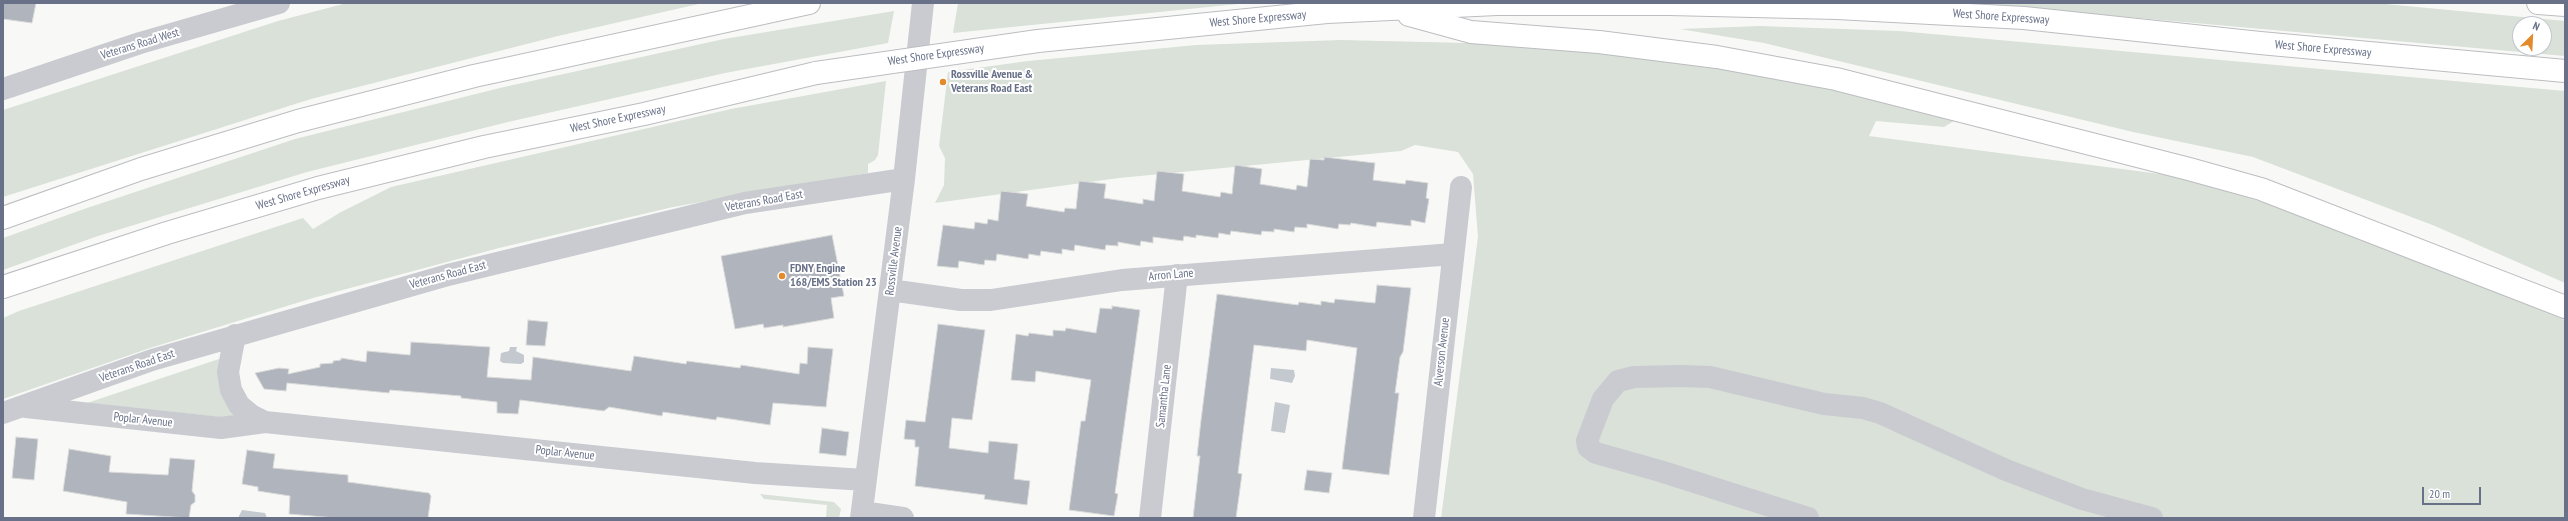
<!DOCTYPE html>
<html>
<head>
<meta charset="utf-8">
<style>
  body { margin:0 }
  #map { position:relative; width:2568px; height:521px; overflow:hidden; background:#f8f9f7; font-family:"PT Sans Narrow",sans-serif }
  canvas { display:block }
  .frame { position:absolute; inset:0; border:4px solid #687188; pointer-events:none }
  .north { position:absolute; left:2512px; top:16px; width:40px; height:40px; box-sizing:border-box; background:#fff; border:1px solid #c3c6cf; border-radius:50%; rotate:24deg; font-size:11px; font-weight:700; line-height:16px; text-align:center; color:#687188 }
  .north::after { content:''; display:block; margin:auto; width:14px; height:18px; background:#e38a2d; clip-path:polygon(50% 0,100% 100%,50% 72%,0 100%) }
  .scale { position:absolute; left:2422px; top:487px; width:59px; height:18px; box-sizing:border-box; border:2px solid #687188; border-top:0; padding-left:5px; font-size:12px; line-height:14px; white-space:nowrap; color:#687188; -webkit-text-stroke:3px #fff; paint-order:stroke }
</style>
</head>
<body>
<div id="map">
<canvas width="2568" height="521"></canvas>
<div class="frame"></div>
<div class="north">N</div>
<div class="scale">20 m</div>
</div>
<script>
const ctx = document.querySelector('canvas').getContext('2d');
ctx.lineJoin = 'round';
function fillPath(path, color) { ctx.fillStyle = color; ctx.fill(path, 'evenodd'); }
const poly = rows => new Path2D(rows.map(r => 'M' + r).join(''));
function strokePath(path, color, width, dash) { ctx.strokeStyle = color; ctx.lineWidth = width; ctx.lineCap = dash ? 'butt' : 'round'; ctx.setLineDash(dash || []); ctx.stroke(path); }
function write(font, color, halo, rows, align = 'center') {
  ctx.font = font + ' "PT Sans Narrow",sans-serif'; ctx.lineWidth = 4; ctx.setLineDash([]); ctx.textBaseline = 'middle'; ctx.strokeStyle = halo; ctx.fillStyle = color; for (const [text, x, y, turn = 0] of rows) {
    ctx.save(); ctx.translate(x, y); ctx.rotate((+turn || 0) * Math.PI / 180); ctx.textAlign = isNaN(turn) ? turn : align; if (halo) ctx.strokeText(text, 0, 0); ctx.fillText(text, 0, 0); ctx.restore();
  }
}
const green = poly([
  [347,3,703,3,558,36,311,99,3,197,3,110,278,21],
  [958,3,1248,3,953,33],
  [1970,3,2375,3,2565,21,2565,56],
  [2520,24,2544,24,2544,48,2520,48],
  [894,11,888,43,725,73,508,122,307,172,98,236,3,270,3,238,84,209,295,139,504,87,724,39],
  [1760,26,1899,31,2565,91,2565,283,2435,226,2253,157,2133,132,1764,43,1680,29],
  [1341,40,1508,44,1686,61,1844,89,1962,116,1944,127,1876,121,1869,136,2183,177,2306,216,2565,320,2565,518,1441,518,1478,237,1473,174,1458,152,1415,145,1401,151,1119,178,935,203,944,185,945,158,939,146,948,72,1028,61,1196,45],
  [886,81,878,155,875,160,868,164,868,173,673,207,499,248,313,298,150,348,3,399,3,318,19,311,303,218,313,229,341,212,391,187,731,109],
  [219,359,239,419,87,403],
  [760,494,834,502,841,509,839,518,826,518,827,505,764,499]
]);
const water = poly([
  [510,347,517,347,516,351,524,355,524,362,521,364,503,363,500,361,501,353,509,351],
  [1271,368,1294,370,1295,376,1292,383,1270,379],
  [1275,402,1290,405,1285,433,1271,431],
  [242,510,265,513,267,518,238,518]
]);
const building = poly([
  [3,3,36,3,32,23,3,19,3,3],
  [1324,157,1375,163,1373,180,1405,184,1406,180,1428,183,1426,198,1429,199,1425,223,1411,220,1411,226,1377,222,1376,227,1351,223,1350,225,1339,224,1338,229,1307,224,1307,228,1295,227,1294,232,1274,229,1274,232,1262,231,1261,235,1231,231,1230,235,1219,233,1218,238,1196,235,1196,238,1184,236,1183,241,1153,237,1153,243,1141,241,1140,246,1118,242,1118,246,1106,245,1105,250,1075,245,1074,251,1062,249,1062,254,1041,251,1040,256,1029,254,1028,259,997,254,996,261,985,260,984,265,959,261,958,268,937,266,943,225,974,229,975,222,987,224,988,219,998,221,1001,191,1028,194,1026,206,1064,212,1065,208,1076,209,1079,181,1106,184,1104,198,1143,204,1143,199,1154,201,1157,171,1184,174,1182,191,1220,197,1221,192,1232,194,1235,165,1262,169,1260,184,1296,190,1297,185,1307,187,1310,159,1324,160,1324,157],
  [832,235,844,296,831,298,834,318,783,327,783,325,764,328,763,324,735,329,721,256,832,235],
  [1377,285,1411,288,1403,352,1400,357,1395,393,1399,393,1389,475,1342,469,1357,348,1307,340,1306,351,1254,345,1238,473,1242,474,1236,518,1193,518,1200,456,1197,456,1201,420,1217,294,1298,305,1299,302,1321,305,1321,301,1334,303,1335,299,1375,303,1377,285],
  [1112,306,1140,310,1115,493,1118,494,1114,516,1069,510,1081,421,1085,421,1091,380,1036,371,1035,382,1011,380,1016,334,1028,336,1029,333,1053,336,1053,330,1065,331,1066,328,1096,333,1100,308,1112,309,1112,306],
  [528,320,548,322,545,346,526,345,528,320],
  [938,324,985,330,972,420,952,418,949,448,988,453,989,441,1018,444,1014,479,1030,481,1027,505,984,499,985,495,915,486,919,447,915,447,915,440,904,439,906,420,925,422,938,324],
  [411,342,490,347,487,377,531,380,533,357,631,371,634,356,686,364,687,361,740,368,741,365,799,374,800,363,807,364,808,347,833,349,826,407,773,403,770,425,717,417,716,420,663,412,662,416,609,407,604,411,520,400,518,414,497,413,497,402,461,398,461,396,390,390,389,393,287,383,286,391,264,389,255,373,279,368,289,369,288,374,320,367,320,364,333,363,333,361,341,360,341,358,366,362,367,351,410,355,411,342],
  [822,428,849,432,846,456,819,453,822,428],
  [16,437,38,439,34,480,12,478,16,437],
  [69,449,111,456,109,472,168,475,170,458,195,460,192,491,195,495,195,502,191,505,189,518,126,514,127,502,63,491,69,449],
  [247,450,275,454,273,468,348,475,348,482,429,493,431,496,428,518,336,518,289,514,290,496,258,491,258,487,242,484,247,450],
  [1307,470,1332,473,1329,493,1304,490,1307,470]
]);
const minor = poly([
  [3,89,140,43,279,3],
  [890,290,961,300,991,300,1122,280,1453,254],
  [235,335,228,372,231,390,239,405,251,415,265,422],
  [26,407,221,428,265,422,755,473,865,480],
  [3,413,152,360,448,275,745,203,904,179],
  [862,512,903,518],
  [861,518,904,179,923,3],
  [1150,518,1177,275],
  [1424,518,1461,187],
  [1808,518,1660,471,1596,453,1588,447,1587,441,1603,399,1618,381,1634,377,1680,376,1710,377,1824,404,1863,408,1880,413,2006,470,2082,499,2152,518]
]);
const highway = poly([
  [2538,3,2565,5],
  [1409,15,1471,32,1599,42,1717,57,1836,79,2189,169,2261,189,2565,307],
  [1038,41,1327,12,1497,4,1669,4,1837,8,2024,18,2260,43,2565,71],
  [3,218,141,169,298,121,474,76,809,3],
  [3,287,167,233,318,188,484,147,644,114,816,73]
]);
const highwayBridge = poly([
  [816,73,1038,41]
]);
const markers = [
  [943,82,4,"#e38a2d"],
  [782,276,4,"#e38a2d"]
];
const streetNames = [
  ["West Shore Expressway",2001,17,4],
  ["West Shore Expressway",1258,19,-5],
  ["Veterans Road West",140,44,-17],
  ["West Shore Expressway",2323,49,5],
  ["West Shore Expressway",936,55,-8],
  ["West Shore Expressway",618,119,-12],
  ["West Shore Expressway",303,193,-16],
  ["Veterans Road East",764,201,-10],
  ["Rossville Avenue",894,261,-83],
  ["Veterans Road East",448,275,-15],
  ["Arron Lane",1171,275,-5],
  ["Alverson Avenue",1442,352,-84],
  ["Veterans Road East",137,366,-19],
  ["Samantha Lane",1164,396,-84],
  ["Poplar Avenue",143,420,6],
  ["Poplar Avenue",565,453,6]
];
const poiNames = [
  ["Rossville Avenue &",951,75],
  ["Veterans Road East",951,89],
  ["FDNY Engine",790,269],
  ["168/EMS Station 23",790,283]
];
fillPath(green, '#d9e1d8');
fillPath(water, '#c4c9d0');
fillPath(building, '#afb4bd');
strokePath(building, '#dadbd9', 1);
strokePath(highway, '#bcbdc1', 24);
strokePath(minor, '#cacbd0', 22);
strokePath(highway, '#fff', 22);
strokePath(highwayBridge, '#bcbdc1', 24, []);
strokePath(highwayBridge, '#fff', 22);
for (const [x, y, r, color] of markers) { const dot = new Path2D(); dot.arc(x, y, r, 0, 2 * Math.PI); ctx.fillStyle = color; ctx.fill(dot); strokePath(dot, '#fff', 1.5); }
write('12px', '#687188', '#fff', streetNames);
write('bold 12px', '#687188', '#fff', poiNames, 'left');
</script>
</body>
</html>
